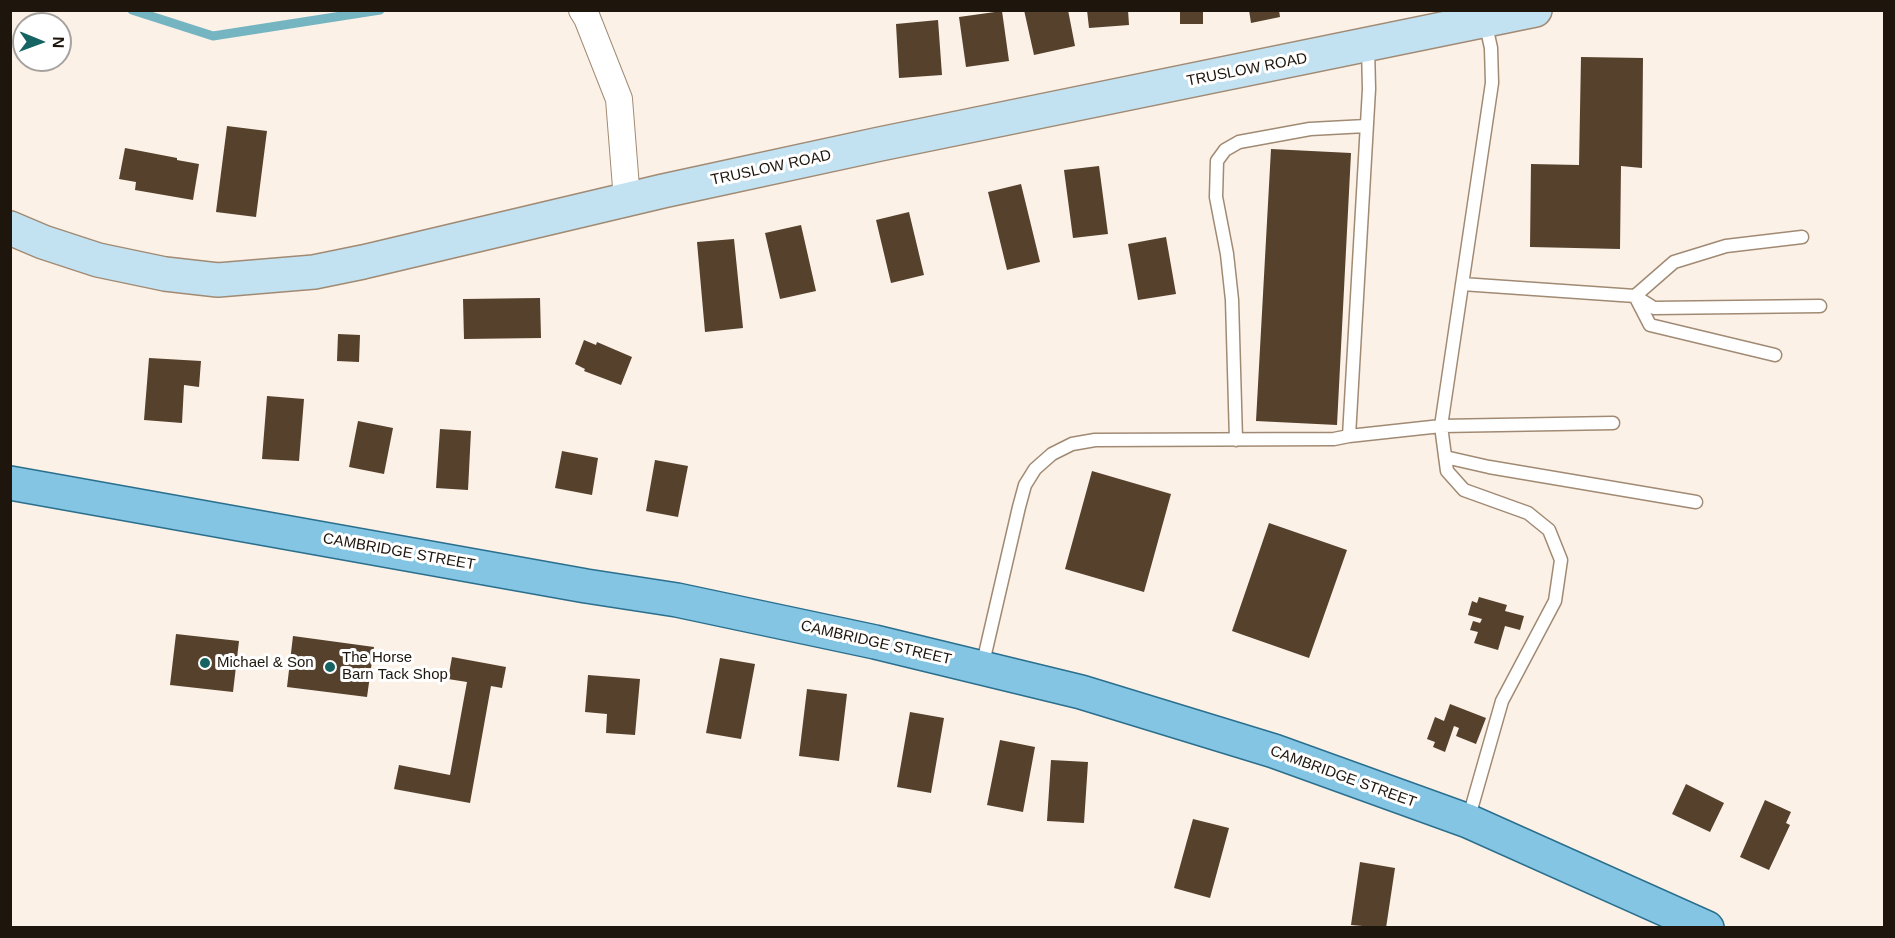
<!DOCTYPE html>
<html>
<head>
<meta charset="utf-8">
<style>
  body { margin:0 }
  #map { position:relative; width:1895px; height:938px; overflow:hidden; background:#fbf1e7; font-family:Arial,sans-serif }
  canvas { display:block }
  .frame { position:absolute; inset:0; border:12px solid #1e150d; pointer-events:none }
  .north { position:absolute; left:12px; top:12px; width:60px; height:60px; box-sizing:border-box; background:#fff; border:2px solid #a5a19e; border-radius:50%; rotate:91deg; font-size:16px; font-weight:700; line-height:24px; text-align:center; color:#1e150d }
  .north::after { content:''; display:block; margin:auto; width:21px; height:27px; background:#156463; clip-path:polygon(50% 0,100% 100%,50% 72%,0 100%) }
</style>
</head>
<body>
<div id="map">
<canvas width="1895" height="938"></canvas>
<div class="frame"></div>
<div class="north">N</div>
</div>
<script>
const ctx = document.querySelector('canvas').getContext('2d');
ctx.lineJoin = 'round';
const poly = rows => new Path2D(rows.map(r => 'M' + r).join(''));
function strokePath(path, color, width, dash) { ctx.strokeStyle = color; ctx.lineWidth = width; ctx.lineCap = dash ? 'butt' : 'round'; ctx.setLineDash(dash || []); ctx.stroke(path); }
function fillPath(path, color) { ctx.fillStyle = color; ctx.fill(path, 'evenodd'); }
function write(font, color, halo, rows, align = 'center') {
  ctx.font = font + ' Arial,sans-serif'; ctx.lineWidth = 6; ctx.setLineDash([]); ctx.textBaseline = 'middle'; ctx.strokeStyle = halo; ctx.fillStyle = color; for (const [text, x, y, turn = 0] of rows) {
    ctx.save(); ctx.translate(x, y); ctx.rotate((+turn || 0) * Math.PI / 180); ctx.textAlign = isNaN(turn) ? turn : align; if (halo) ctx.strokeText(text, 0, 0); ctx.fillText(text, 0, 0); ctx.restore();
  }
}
const stream = poly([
  [132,10,213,36,380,10]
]);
const building = poly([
  [1024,10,1068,10,1075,46,1034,55],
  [1087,10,1128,10,1129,25,1089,28],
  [1180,10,1203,10,1203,24,1180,24],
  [1249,10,1279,10,1280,17,1251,23],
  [1002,11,1009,61,966,67,959,17],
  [938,20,942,75,899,78,896,24],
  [1581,57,1643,58,1642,168,1621,166,1620,249,1530,247,1531,164,1579,165],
  [227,126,267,131,256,217,216,212],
  [125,148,177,158,177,160,199,164,193,200,135,190,136,182,119,179],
  [1271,149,1351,153,1337,425,1256,421],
  [1099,166,1108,234,1073,238,1064,170],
  [1021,184,1040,262,1007,270,988,192],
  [909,212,924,275,891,283,876,220],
  [801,225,816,291,780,299,765,233],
  [1166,237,1176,294,1138,300,1128,244],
  [734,239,743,328,705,332,697,242],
  [540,298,541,338,464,339,463,299],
  [338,334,360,335,359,362,337,361],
  [584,340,596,345,597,342,632,357,621,385,584,371,585,369,575,364],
  [149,358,201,361,199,387,184,385,182,423,144,420],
  [267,396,304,399,299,461,262,459],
  [358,421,393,428,384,474,349,467],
  [440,429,471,431,468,490,436,488],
  [562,451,598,458,592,495,555,488],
  [655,460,688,466,678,517,646,511],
  [1092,471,1171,494,1144,592,1065,569],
  [1269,523,1347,550,1309,658,1232,631],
  [1479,597,1507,605,1505,611,1524,616,1520,630,1505,626,1498,650,1474,643,1478,632,1470,630,1473,621,1480,623,1482,619,1468,615,1472,601,1477,603],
  [176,634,239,641,233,692,170,685],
  [293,636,374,647,367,697,287,687],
  [452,657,506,667,502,688,491,686,470,803,394,789,399,765,450,775,467,682,448,679],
  [720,658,755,664,741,739,706,733],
  [588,675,640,679,635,735,606,733,607,714,585,712],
  [807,689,847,694,839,761,799,756],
  [1450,704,1486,718,1476,744,1456,736,1459,728,1454,726,1445,752,1433,747,1435,742,1427,739,1435,717,1444,721],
  [910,712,944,718,931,793,897,787],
  [1000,740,1035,747,1023,812,987,805],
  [1051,760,1088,762,1084,823,1047,821],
  [1686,784,1724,803,1710,832,1672,814],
  [1765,800,1791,812,1786,823,1790,825,1769,870,1740,857],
  [1193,819,1229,828,1210,898,1174,888],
  [1360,862,1395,868,1386,928,1351,925]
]);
const lane = poly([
  [1462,284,1635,296,1654,308,1820,306],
  [1775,355,1650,325,1635,296,1674,262,1726,246,1802,237],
  [1349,436,1369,89,1368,47],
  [1236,440,1232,300,1227,254,1216,197,1217,161,1225,150,1239,142,1310,129,1366,126],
  [1445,457,1489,467,1696,502],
  [982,667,1019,507,1025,485,1035,469,1052,454,1072,444,1095,440,1334,439,1349,436,1441,426,1492,83,1491,48,1485,21],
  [1468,820,1502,701,1555,601,1561,560,1549,530,1528,513,1464,490,1447,471,1441,426,1613,423]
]);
const street = poly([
  [582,10,587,18,619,99,627,200]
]);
const secondary = poly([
  [10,228,43,242,98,260,165,274,218,280,314,272,363,262,663,191,880,144,1535,10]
]);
const primary = poly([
  [10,483,586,586,677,600,875,642,1081,692,1274,751,1468,821,1707,928]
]);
const markers = [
  [205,663,6,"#156463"],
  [330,667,6,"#156463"]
];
const streetNames = [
  ["TRUSLOW ROAD",1247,70,-11],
  ["TRUSLOW ROAD",771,168,-12],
  ["CAMBRIDGE STREET",399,552,10],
  ["CAMBRIDGE STREET",876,643,13],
  ["CAMBRIDGE STREET",1343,777,20]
];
const poiNames = [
  ["The Horse",342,658],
  ["Barn Tack Shop",342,675],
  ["Michael & Son",217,663]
];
strokePath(stream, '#75b5c1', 9);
fillPath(building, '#55412c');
strokePath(lane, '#a18a73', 15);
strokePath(street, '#a18a73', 28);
strokePath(secondary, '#a18a73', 36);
strokePath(primary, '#2b6f8d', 36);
strokePath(lane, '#fff', 12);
strokePath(street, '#fff', 26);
strokePath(secondary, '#c2e2f2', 33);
strokePath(primary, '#84c5e4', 33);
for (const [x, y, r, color] of markers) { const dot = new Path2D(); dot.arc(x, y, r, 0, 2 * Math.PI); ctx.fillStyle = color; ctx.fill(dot); strokePath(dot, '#fff', 2); }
write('15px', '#1e150d', '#fff', streetNames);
write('15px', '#1e150d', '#fff', poiNames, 'left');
</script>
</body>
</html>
